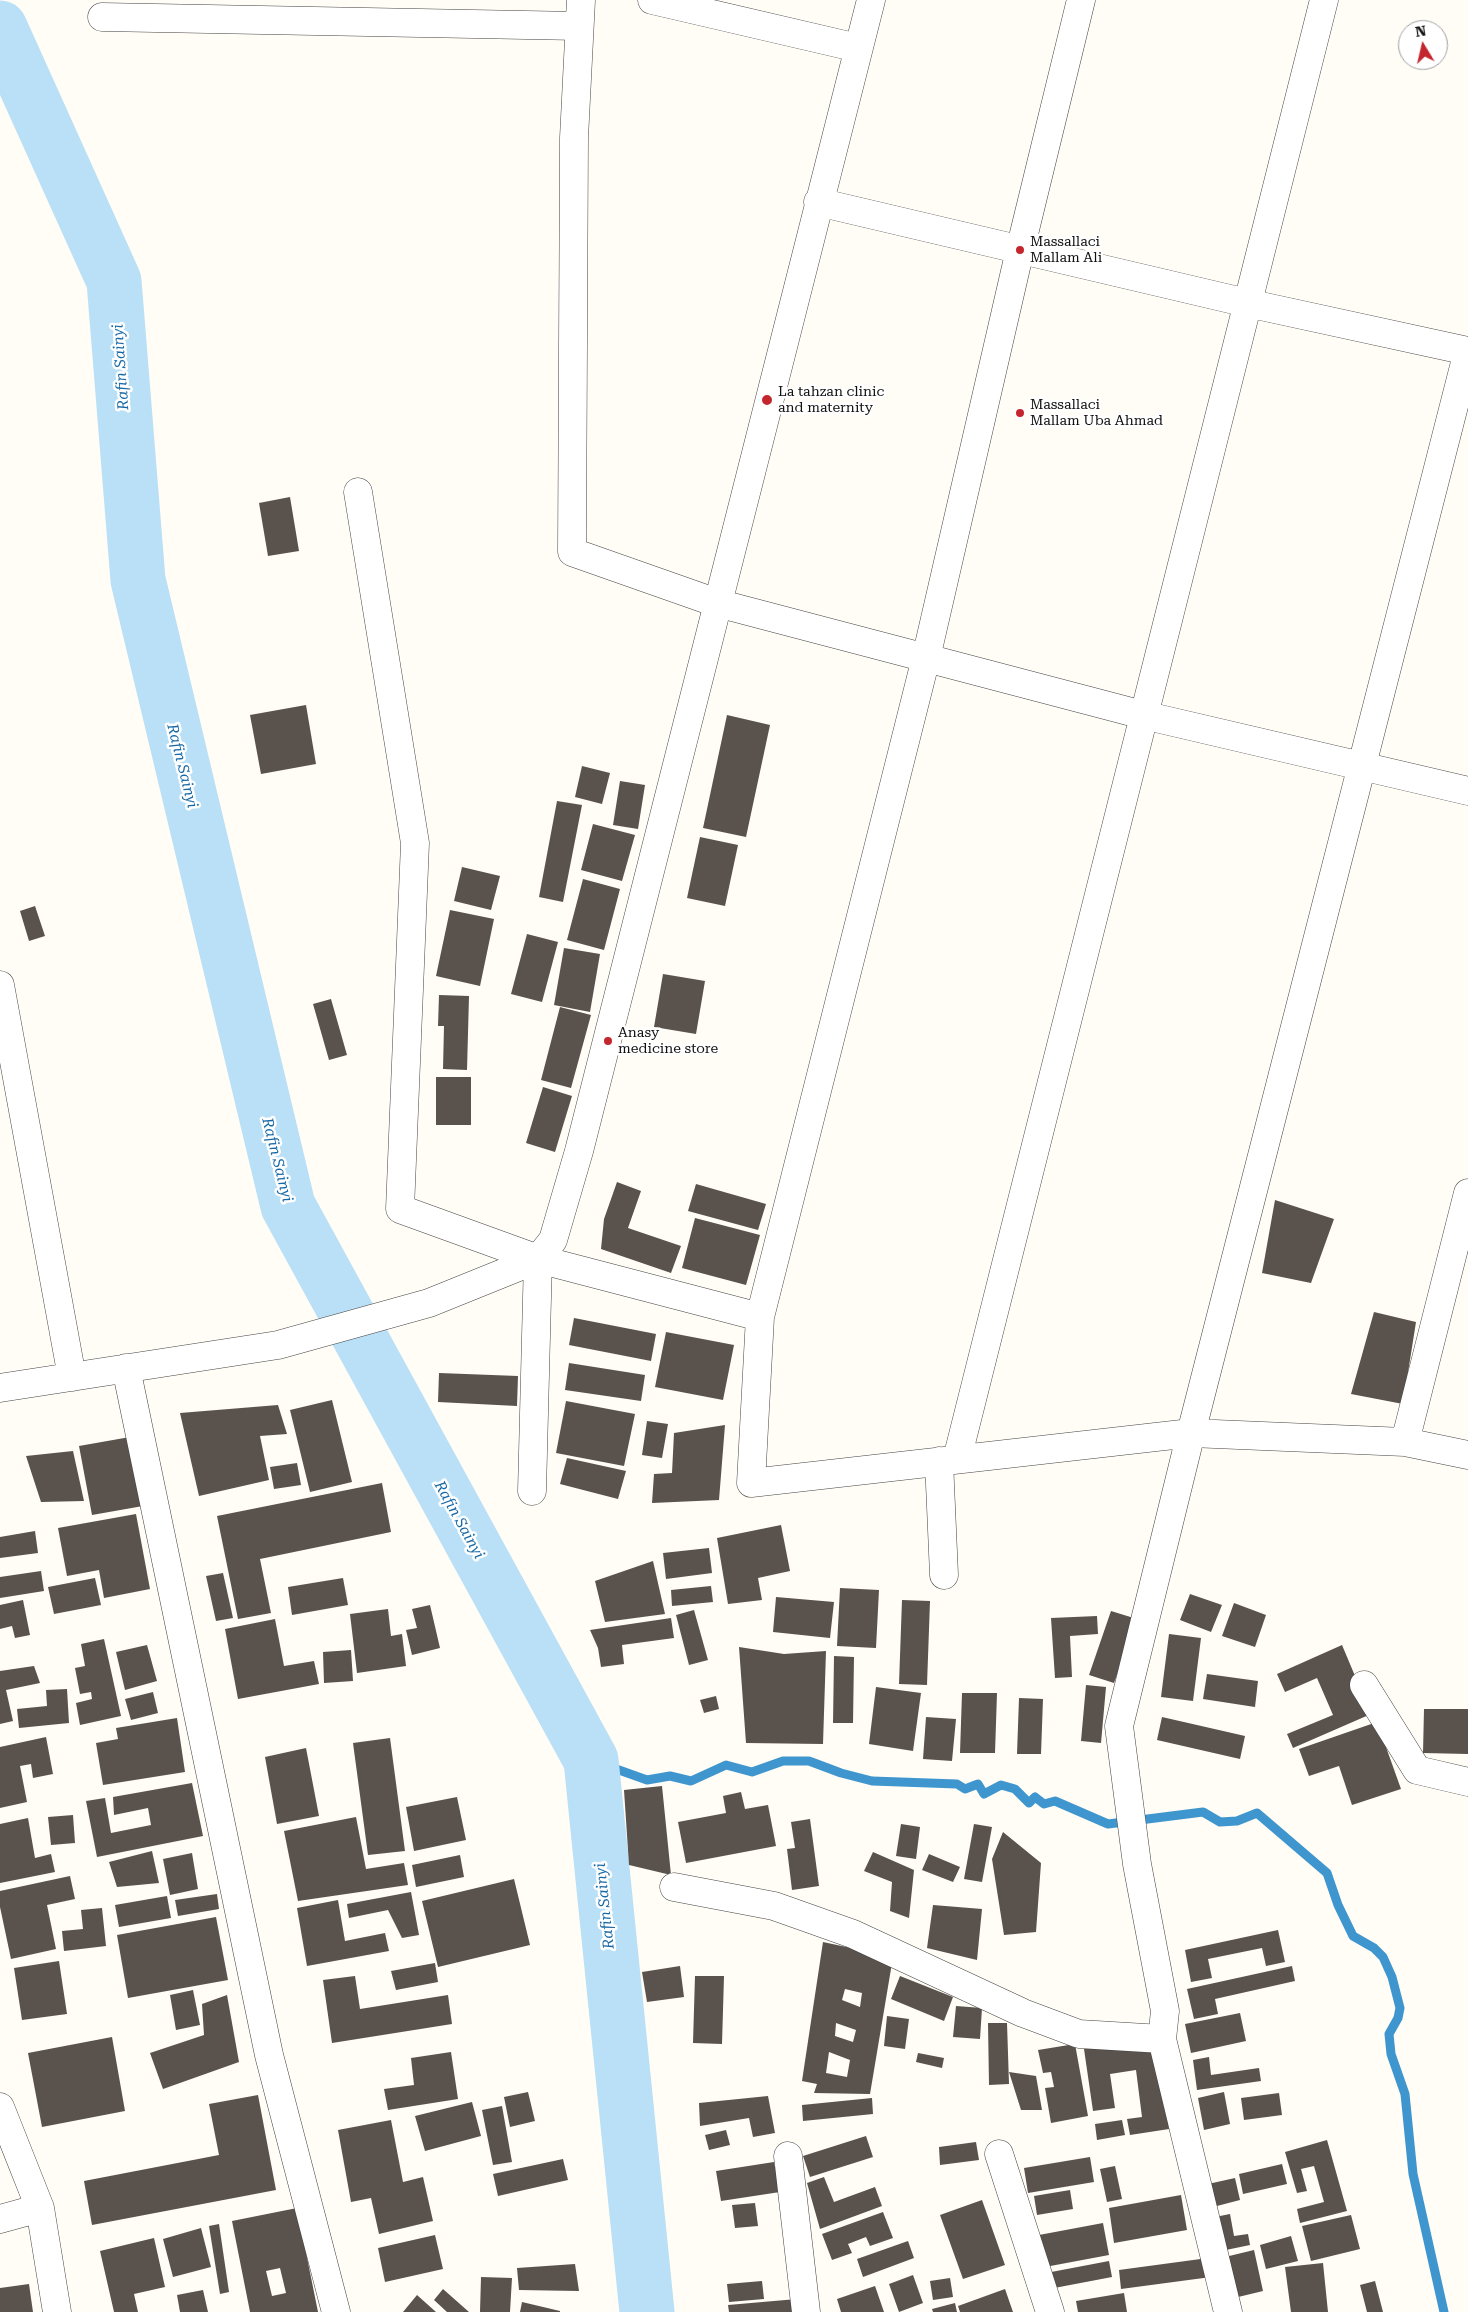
<!DOCTYPE html>
<html>
<head>
<meta charset="utf-8">
<style>
  body { margin:0 }
  #map { position:relative; width:1468px; height:2312px; overflow:hidden; background:#fffdf5; font-family:"Roboto Serif",serif }
  canvas { display:block }
  .north { position:absolute; left:1398px; top:20px; width:50px; height:50px; box-sizing:border-box; background:#fff; border:1px solid #a0a0a0; border-radius:50%; rotate:351deg; font-size:14px; font-weight:700; line-height:20px; text-align:center; color:#111 }
  .north::after { content:''; display:block; margin:auto; width:18px; height:22px; background:#c4262e; clip-path:polygon(50% 0,100% 100%,50% 72%,0 100%) }
</style>
</head>
<body>
<div id="map">
<canvas width="1468" height="2312"></canvas>
<div class="north">N</div>
</div>
<script>
const ctx = document.querySelector('canvas').getContext('2d');
ctx.lineJoin = 'round';
const poly = rows => new Path2D(rows.map(r => 'M' + r).join(''));
function strokePath(path, color, width, dash) { ctx.strokeStyle = color; ctx.lineWidth = width; ctx.lineCap = dash ? 'butt' : 'round'; ctx.setLineDash(dash || []); ctx.stroke(path); }
function fillPath(path, color) { ctx.fillStyle = color; ctx.fill(path, 'evenodd'); }
function write(font, color, halo, rows, align = 'center') {
  ctx.font = font + ' "Roboto Serif",serif'; ctx.lineWidth = 5; ctx.setLineDash([]); ctx.textBaseline = 'middle'; ctx.strokeStyle = halo; ctx.fillStyle = color; for (const [text, x, y, turn = 0] of rows) {
    ctx.save(); ctx.translate(x, y); ctx.rotate((+turn || 0) * Math.PI / 180); ctx.textAlign = isNaN(turn) ? turn : align; if (halo) ctx.strokeText(text, 0, 0); ctx.fillText(text, 0, 0); ctx.restore();
  }
}
const stream = poly([
  [591,1760,647,1780,670,1776,691,1781,726,1765,752,1772,783,1761,809,1761,841,1773,872,1781,957,1784,965,1789,978,1784,984,1794,1001,1785,1015,1789,1029,1803,1035,1797,1044,1804,1055,1801,1108,1824,1203,1812,1220,1822,1237,1821,1257,1813,1327,1873,1338,1905,1353,1936,1374,1948,1383,1957,1392,1977,1400,2008,1398,2018,1389,2034,1391,2054,1405,2094,1413,2174,1444,2312]
]);
const river = poly([
  [0,28,114,281,138,580,288,1206,591,1760,647,2312]
]);
const building = poly([
  [290,497,299,551,268,556,259,503],
  [306,705,316,764,261,774,250,715],
  [727,715,770,725,746,837,703,828],
  [582,766,610,773,602,804,575,797],
  [620,781,645,785,638,829,613,825],
  [557,801,582,805,563,902,539,897],
  [593,824,635,835,622,881,581,870],
  [700,837,738,845,725,906,687,898],
  [462,867,500,876,491,910,454,901],
  [583,879,620,889,604,950,567,940],
  [35,906,45,936,29,941,20,911],
  [450,910,494,919,480,986,436,976],
  [527,934,558,942,542,1002,511,994],
  [564,948,600,954,590,1012,554,1005],
  [663,974,705,981,696,1034,654,1027],
  [439,995,469,996,467,1070,443,1069,444,1026,438,1026],
  [331,999,347,1055,329,1060,313,1004],
  [560,1007,591,1015,571,1088,541,1080],
  [436,1077,471,1077,471,1125,436,1125],
  [543,1087,572,1096,555,1152,526,1143],
  [617,1182,641,1191,628,1228,681,1246,671,1273,601,1249,604,1219],
  [696,1184,766,1204,758,1230,688,1211],
  [1275,1200,1334,1219,1311,1283,1262,1273],
  [695,1218,760,1235,746,1285,682,1268],
  [1374,1312,1416,1322,1403,1404,1351,1394],
  [574,1318,656,1334,651,1361,569,1345],
  [666,1332,734,1345,723,1400,655,1387],
  [569,1363,645,1375,641,1401,565,1390],
  [439,1373,518,1376,517,1406,438,1402],
  [332,1400,352,1482,310,1492,290,1410],
  [566,1401,635,1414,624,1466,556,1453],
  [278,1405,287,1434,260,1436,269,1480,199,1496,180,1413],
  [647,1421,668,1424,662,1458,642,1455],
  [725,1425,719,1500,652,1503,654,1474,672,1473,674,1433],
  [130,1437,143,1506,92,1515,79,1446],
  [73,1451,84,1501,41,1502,26,1456],
  [567,1458,626,1471,618,1499,560,1484],
  [297,1463,301,1485,274,1489,270,1467],
  [382,1483,391,1532,260,1559,271,1613,238,1619,217,1516],
  [136,1514,150,1589,104,1598,99,1570,67,1576,58,1528],
  [781,1525,790,1571,758,1578,762,1600,728,1604,717,1538],
  [35,1531,38,1553,0,1558,0,1537],
  [709,1548,712,1573,666,1579,663,1553],
  [653,1561,665,1614,605,1622,595,1581],
  [41,1571,44,1591,0,1598,0,1577],
  [223,1573,233,1618,216,1621,206,1576],
  [95,1578,101,1605,54,1614,48,1587],
  [343,1578,348,1605,292,1615,288,1587],
  [711,1586,713,1602,672,1606,671,1590],
  [840,1588,879,1590,876,1648,837,1646],
  [1190,1594,1222,1605,1211,1632,1180,1620],
  [776,1597,834,1602,830,1638,773,1632],
  [23,1600,30,1635,15,1638,12,1626,0,1629,0,1605],
  [902,1600,930,1601,927,1685,899,1684],
  [1234,1603,1266,1615,1255,1647,1222,1636],
  [430,1605,440,1648,412,1655,406,1630,417,1628,412,1609],
  [388,1609,391,1636,402,1634,406,1666,357,1673,350,1614],
  [694,1610,708,1660,689,1665,676,1615],
  [1111,1611,1137,1619,1114,1683,1089,1675],
  [1097,1616,1098,1634,1070,1636,1072,1677,1055,1678,1051,1618],
  [671,1618,674,1638,622,1645,624,1664,601,1667,598,1648,590,1630],
  [275,1619,284,1666,314,1661,319,1684,238,1699,225,1629],
  [1169,1634,1201,1638,1193,1701,1161,1697],
  [104,1639,121,1716,80,1725,76,1703,92,1699,91,1692,80,1694,75,1668,85,1666,81,1644],
  [147,1645,157,1681,125,1690,116,1652],
  [1342,1645,1371,1714,1293,1748,1287,1734,1333,1715,1317,1678,1285,1692,1277,1674],
  [739,1647,784,1654,826,1651,823,1744,746,1743],
  [351,1650,353,1681,324,1683,323,1652],
  [834,1656,854,1657,853,1723,833,1723],
  [34,1666,40,1683,6,1690,13,1721,0,1724,0,1671],
  [1207,1674,1258,1681,1255,1707,1203,1699],
  [1086,1685,1106,1687,1101,1743,1081,1741],
  [876,1687,921,1693,913,1751,869,1744],
  [67,1689,69,1723,19,1728,17,1709,47,1706,46,1690],
  [153,1692,158,1713,131,1720,125,1699],
  [962,1693,997,1693,995,1753,960,1753],
  [716,1696,719,1709,704,1713,700,1700],
  [1019,1698,1043,1699,1041,1754,1017,1754],
  [1424,1709,1468,1709,1468,1754,1423,1753],
  [926,1717,956,1719,952,1761,923,1759],
  [1162,1717,1245,1736,1240,1759,1157,1740],
  [177,1718,185,1772,103,1785,96,1743,118,1739,116,1728],
  [1377,1722,1401,1789,1352,1805,1339,1766,1309,1776,1299,1749],
  [46,1737,53,1774,33,1778,31,1764,20,1766,27,1802,0,1808,0,1747],
  [390,1738,405,1851,368,1855,353,1743],
  [306,1748,319,1816,277,1824,265,1757],
  [192,1783,203,1836,97,1857,86,1801,105,1798,111,1833,151,1825,148,1808,114,1815,113,1797],
  [662,1786,671,1875,629,1865,624,1790],
  [741,1792,745,1809,768,1805,776,1846,686,1863,678,1822,726,1813,723,1796],
  [457,1797,466,1840,414,1851,406,1807],
  [73,1815,75,1843,51,1845,48,1817],
  [356,1817,366,1869,404,1863,408,1885,298,1901,284,1831],
  [28,1818,35,1858,51,1854,55,1872,0,1883,0,1824],
  [810,1819,819,1886,792,1890,787,1849,795,1848,791,1822],
  [901,1824,920,1827,916,1859,896,1856],
  [974,1824,992,1827,982,1882,964,1879],
  [1003,1832,1041,1863,1036,1932,1004,1935,992,1859],
  [152,1851,159,1883,117,1887,109,1862],
  [873,1852,914,1870,909,1918,890,1911,892,1882,864,1871],
  [192,1853,198,1889,170,1895,163,1859],
  [929,1854,960,1867,953,1882,922,1870],
  [460,1855,464,1877,416,1887,412,1865],
  [70,1876,75,1899,47,1905,56,1949,11,1959,0,1907,0,1891],
  [514,1879,530,1945,438,1967,422,1901],
  [411,1892,419,1935,402,1938,388,1910,349,1918,347,1904],
  [217,1894,219,1909,178,1916,175,1900],
  [167,1896,171,1918,119,1927,115,1905],
  [338,1900,345,1941,385,1933,389,1951,307,1966,297,1908],
  [933,1905,982,1909,977,1960,927,1948],
  [102,1908,106,1946,64,1951,62,1931,83,1929,81,1910],
  [216,1917,228,1980,128,1998,117,1935],
  [1278,1930,1285,1962,1266,1966,1262,1948,1208,1959,1212,1978,1191,1982,1185,1950],
  [823,1942,893,1957,870,2094,814,2093,817,2084,802,2081],
  [845,1989,862,1993,860,2007,842,2000],
  [836,2023,856,2030,853,2042,835,2036],
  [829,2052,850,2060,847,2077,826,2073],
  [59,1961,67,2014,22,2020,14,1968],
  [435,1963,438,1982,396,1990,391,1971],
  [680,1966,684,1997,647,2002,642,1972],
  [1292,1966,1295,1981,1215,1999,1218,2014,1194,2019,1187,1989],
  [355,1976,360,2009,448,1995,452,2024,332,2043,323,1980],
  [695,1976,724,1976,722,2044,693,2043],
  [900,1976,953,1997,944,2021,891,1999],
  [193,1990,200,2025,176,2030,170,1995],
  [227,1995,239,2062,163,2089,150,2053,204,2035,202,2004],
  [956,2006,982,2008,980,2039,953,2037],
  [1240,2013,1246,2041,1191,2053,1185,2024],
  [887,2016,909,2019,905,2049,884,2046],
  [988,2023,1007,2023,1009,2084,989,2085],
  [112,2037,125,2111,42,2127,28,2053],
  [1075,2044,1088,2116,1051,2123,1045,2088,1054,2087,1051,2072,1043,2073,1038,2050],
  [1159,2044,1169,2129,1130,2135,1127,2119,1142,2117,1136,2070,1110,2074,1115,2108,1093,2111,1084,2049],
  [451,2052,458,2099,388,2110,384,2089,414,2085,411,2058],
  [918,2053,944,2058,942,2068,916,2062],
  [1209,2057,1211,2075,1259,2068,1261,2081,1197,2090,1193,2060],
  [1009,2072,1036,2076,1042,2110,1021,2110],
  [528,2092,535,2121,510,2127,504,2097],
  [1224,2092,1230,2124,1204,2130,1198,2098],
  [1279,2093,1282,2115,1244,2120,1241,2098],
  [258,2095,276,2190,92,2225,84,2181,219,2155,209,2104],
  [768,2096,775,2133,753,2137,749,2118,700,2126,699,2103],
  [872,2098,873,2114,803,2121,802,2105],
  [472,2102,481,2136,425,2151,415,2116],
  [502,2106,512,2162,493,2165,482,2110],
  [391,2120,403,2182,423,2177,433,2221,379,2234,371,2198,351,2202,338,2130],
  [1122,2120,1125,2135,1097,2140,1095,2124],
  [726,2130,730,2145,709,2150,705,2135],
  [866,2136,873,2157,810,2177,803,2156],
  [1327,2140,1347,2211,1300,2223,1297,2209,1324,2202,1314,2166,1301,2169,1307,2191,1297,2193,1285,2152],
  [976,2142,979,2160,940,2165,939,2147],
  [1090,2157,1094,2182,1028,2193,1024,2168],
  [563,2159,568,2180,498,2196,493,2174],
  [774,2162,780,2192,721,2201,716,2171],
  [1282,2164,1287,2184,1243,2194,1239,2174],
  [1115,2166,1122,2199,1107,2202,1100,2169],
  [824,2177,834,2202,875,2187,882,2206,820,2229,807,2183],
  [1235,2178,1240,2200,1213,2207,1208,2184],
  [1070,2190,1073,2209,1037,2215,1034,2196],
  [1181,2195,1187,2230,1114,2243,1109,2208],
  [982,2200,1005,2265,963,2279,940,2215],
  [755,2203,758,2226,735,2228,732,2205],
  [297,2208,318,2312,250,2312,232,2221],
  [280,2268,286,2293,272,2296,266,2271],
  [883,2212,893,2238,870,2246,866,2237,848,2244,852,2253,832,2260,822,2234],
  [1230,2214,1234,2236,1248,2234,1250,2245,1221,2251,1215,2217],
  [1351,2215,1360,2249,1311,2261,1302,2226],
  [1103,2223,1109,2255,1045,2267,1039,2235],
  [219,2224,229,2292,220,2294,209,2226],
  [201,2228,211,2267,173,2277,163,2239],
  [435,2235,443,2269,385,2282,378,2248],
  [1291,2236,1298,2261,1266,2269,1260,2245],
  [154,2238,165,2287,134,2294,138,2312,114,2312,100,2251],
  [908,2241,914,2258,863,2277,857,2259],
  [1254,2250,1263,2291,1234,2298,1225,2257],
  [1208,2258,1211,2277,1121,2289,1119,2270],
  [1109,2261,1112,2277,1049,2289,1046,2273],
  [1323,2263,1328,2312,1291,2312,1285,2267],
  [575,2264,579,2291,519,2290,517,2268],
  [913,2275,923,2303,899,2312,889,2284],
  [481,2277,512,2278,510,2312,480,2312],
  [950,2278,953,2297,933,2300,930,2281],
  [762,2281,764,2299,729,2302,727,2284],
  [1375,2281,1383,2312,1367,2312,1360,2285],
  [29,2284,33,2312,0,2312,0,2288],
  [875,2286,884,2312,841,2312,837,2299],
  [443,2289,469,2312,447,2312,434,2300],
  [1005,2289,1013,2312,960,2312,958,2306],
  [203,2290,208,2312,180,2312,177,2295],
  [1124,2293,1127,2312,1078,2312,1076,2301],
  [417,2295,436,2312,403,2312],
  [797,2299,801,2312,729,2312,728,2305],
  [522,2302,560,2311,560,2312,520,2312],
  [955,2303,957,2312,933,2312,932,2309]
]);
const minor = poly([
  [581,0,574,138,572,552,717,603,1143,715,1468,791],
  [652,0,858,48],
  [1081,0,1020,250,926,658,760,1317,751,1483,1191,1433,1405,1442,1468,1455],
  [102,17,579,26],
  [818,202,1247,303,1468,351],
  [358,492,415,843,400,1209,538,1259,760,1317],
  [0,985,72,1377],
  [126,1368,269,2055,336,2312],
  [0,1388,278,1345,429,1303,538,1259,553,1240,579,1151,871,0],
  [1405,1442,1468,1193],
  [957,1459,1324,0],
  [939,1461,944,1575],
  [532,1491,538,1259],
  [1364,1685,1417,1770,1468,1782],
  [674,1887,774,1906,853,1934,1023,2013,1079,2034,1162,2039],
  [0,2107,40,2208,57,2312],
  [999,2154,1050,2312],
  [788,2156,806,2312],
  [0,2219,40,2208],
  [1228,2312,1162,2039,1165,2011,1137,1864,1119,1726,1191,1433,1468,351]
]);
const markers = [
  [1020,250,5,"#c4262e"],
  [767,400,6,"#c4262e"],
  [1020,413,5,"#c4262e"],
  [608,1041,5,"#c4262e"]
];
const poiNames = [
  ["Massallaci",1030,242],
  ["Mallam Ali",1030,258],
  ["La tahzan clinic",778,392],
  ["and maternity",778,408],
  ["Massallaci",1030,405],
  ["Mallam Uba Ahmad",1030,421],
  ["Anasy",618,1033],
  ["medicine store",618,1049]
];
const waterNames = [
  ["Rafin Sainyi",121,367,-94],
  ["Rafin Sainyi",182,766,76],
  ["Rafin Sainyi",277,1160,76],
  ["Rafin Sainyi",459,1520,61],
  ["Rafin Sainyi",605,1906,-96]
];
strokePath(stream, '#3f96cf', 9);
strokePath(river, '#b9e0f7', 55);
fillPath(building, '#5a524d');
strokePath(minor, '#444', 29);
strokePath(minor, '#fff', 28);
for (const [x, y, r, color] of markers) { const dot = new Path2D(); dot.arc(x, y, r, 0, 2 * Math.PI); ctx.fillStyle = color; ctx.fill(dot); strokePath(dot, '#fff', 2); }
write('14px', '#111', '#fff', poiNames, 'left');
write('italic 15px', '#1768a6', '#fff', waterNames);
</script>
</body>
</html>
